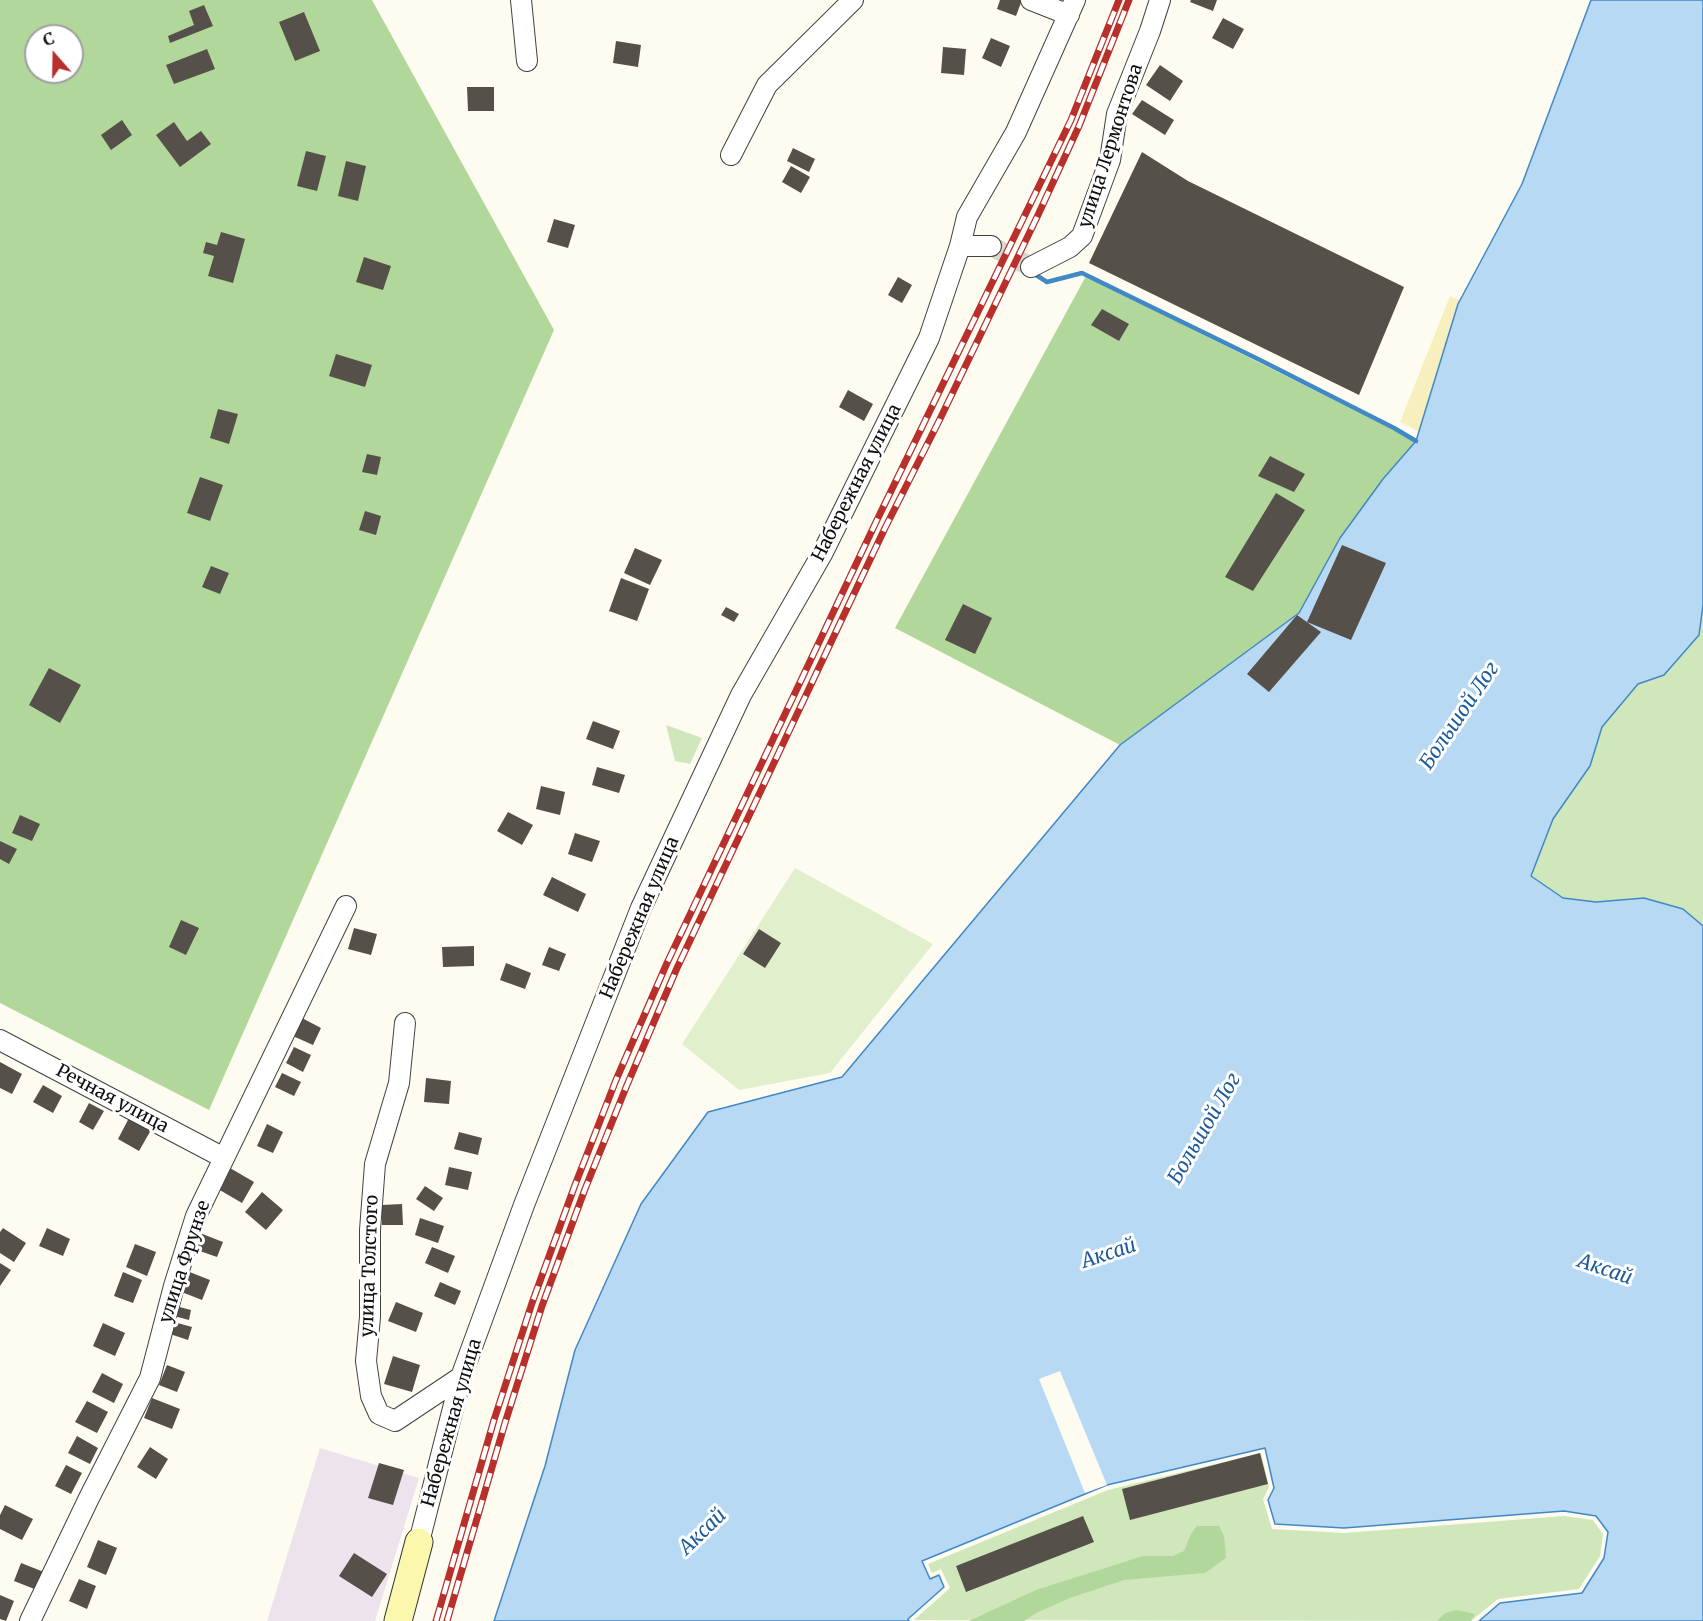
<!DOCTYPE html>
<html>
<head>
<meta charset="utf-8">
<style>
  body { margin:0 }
  #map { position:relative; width:1703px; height:1621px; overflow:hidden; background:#fefcf0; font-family:Merriweather,serif }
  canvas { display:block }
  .north { position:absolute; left:24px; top:24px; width:60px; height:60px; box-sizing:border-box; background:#fff; border:2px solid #9f9f9f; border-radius:50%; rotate:340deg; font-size:16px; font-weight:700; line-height:24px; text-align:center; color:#0e0e0e }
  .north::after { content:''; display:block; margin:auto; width:21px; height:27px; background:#b82f2c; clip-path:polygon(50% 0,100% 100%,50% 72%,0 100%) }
</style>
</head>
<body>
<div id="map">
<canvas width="1703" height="1621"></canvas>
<div class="north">С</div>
</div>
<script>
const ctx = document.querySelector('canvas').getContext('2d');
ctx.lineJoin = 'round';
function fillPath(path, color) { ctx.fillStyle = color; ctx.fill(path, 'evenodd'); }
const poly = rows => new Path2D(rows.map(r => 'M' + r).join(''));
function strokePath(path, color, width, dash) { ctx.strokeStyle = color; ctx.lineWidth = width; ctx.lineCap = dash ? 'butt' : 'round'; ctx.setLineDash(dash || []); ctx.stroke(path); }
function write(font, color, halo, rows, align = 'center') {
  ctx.font = font + ' Merriweather,serif'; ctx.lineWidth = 6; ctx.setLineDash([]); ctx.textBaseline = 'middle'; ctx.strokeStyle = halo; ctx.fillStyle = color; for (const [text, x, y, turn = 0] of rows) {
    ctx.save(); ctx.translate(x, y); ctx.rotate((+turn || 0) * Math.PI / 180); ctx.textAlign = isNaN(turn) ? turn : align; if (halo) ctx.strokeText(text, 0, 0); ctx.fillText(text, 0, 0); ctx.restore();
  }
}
const industrial = poly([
  [320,1448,419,1478,375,1621,267,1621]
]);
const green = poly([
  [1703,605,1703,926,1683,909,1644,898,1596,902,1563,898,1531,876,1553,819,1590,766,1602,727,1638,684,1664,675],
  [666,725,702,738,690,764,675,761],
  [1261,1453,1269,1487,1263,1499,1272,1529,1344,1533,1564,1516,1593,1520,1603,1534,1600,1556,1579,1589,1498,1599,1471,1621,914,1620,950,1588,941,1569,932,1573,928,1564,1108,1490]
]);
const forest = poly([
  [0,0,372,0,554,330,209,1110,0,1003],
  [36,36,72,36,72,72,36,72],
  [1086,276,1416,441,1383,479,1340,538,1299,613,1120,745,895,628],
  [1197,1526,1219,1526,1224,1536,1226,1558,1205,1573,1124,1580,1070,1598,1036,1613,1024,1621,969,1621,1036,1590,1143,1556,1173,1556,1184,1551,1191,1534],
  [1457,1610,1475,1614,1471,1621,1437,1621,1445,1613]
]);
const sand = poly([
  [1450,296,1478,308,1435,440,1400,422]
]);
const pitch = poly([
  [795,868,933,944,830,1073,739,1090,682,1044]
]);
const water = poly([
  [1591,0,1703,0,1703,605,1699,635,1664,675,1638,684,1602,727,1590,766,1553,819,1531,876,1563,898,1596,902,1644,898,1683,909,1703,926,1703,1621,1479,1621,1500,1603,1582,1593,1604,1558,1608,1532,1596,1516,1564,1511,1344,1528,1275,1524,1268,1500,1274,1488,1265,1448,1107,1485,922,1561,930,1579,939,1575,944,1587,908,1619,909,1621,494,1621,545,1466,575,1350,641,1204,708,1112,842,1077,1120,745,1299,613,1340,538,1383,479,1416,441,1458,304,1522,184,1591,0]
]);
const pier = poly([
  [1060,1371,1107,1485,1085,1493,1039,1379]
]);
const stream = poly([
  [1033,273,1047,282,1082,273,1260,360,1394,428,1416,441]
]);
const building = poly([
  [1000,0,1022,0,1016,16,997,9],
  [1191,0,1217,0,1213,11,1190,2],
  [204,5,213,26,170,43,168,36,194,25,189,11],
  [304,12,320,51,295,61,279,22],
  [1223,18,1244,29,1233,49,1212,38],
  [991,38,1010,46,1001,67,982,58],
  [616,41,641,45,638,67,613,63],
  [943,47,966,49,964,75,941,73],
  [207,49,215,69,174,84,166,65],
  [1160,65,1183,81,1170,101,1146,85],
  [467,87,494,87,494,111,468,111],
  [1142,100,1174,120,1165,135,1132,114],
  [122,120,132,135,111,150,101,135],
  [174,122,187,141,201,131,211,144,180,167,156,135],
  [793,148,815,159,809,172,787,161],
  [306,151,326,156,317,191,297,186],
  [1142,152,1188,181,1404,287,1359,395,1089,263],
  [346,161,366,166,358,201,338,196],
  [791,166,810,177,801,193,782,182],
  [554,219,575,225,568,248,547,242],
  [221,232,245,239,233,283,208,276,214,256,203,253,206,242,217,245],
  [364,257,391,266,383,290,356,282],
  [898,277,912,285,902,303,888,295],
  [1102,309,1129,324,1119,341,1091,325],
  [336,354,372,365,365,387,329,376],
  [848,390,873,404,864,421,839,407],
  [218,409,238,414,229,444,210,438],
  [367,454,381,457,377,475,362,472],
  [1270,456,1305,474,1294,492,1258,476],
  [200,477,223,485,210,521,187,513],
  [1276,493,1305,510,1253,591,1225,577],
  [365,511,381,516,376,535,359,530],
  [1342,545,1386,563,1351,640,1307,622],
  [635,548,662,560,650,585,624,573],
  [211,566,229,573,220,594,202,587],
  [621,578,649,589,637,621,609,611],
  [963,604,992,618,975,654,945,640],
  [726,607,739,614,734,622,721,615],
  [1297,615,1321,632,1269,692,1247,674],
  [49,668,81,685,60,723,29,705],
  [593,721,620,731,613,749,586,739],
  [597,767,625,775,619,793,592,785],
  [541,786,565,792,560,815,536,809],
  [508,812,533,825,522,845,497,831],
  [20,815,40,824,32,841,12,833],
  [575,833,600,841,592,862,568,854],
  [0,841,17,849,9,864,0,859],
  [552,877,586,894,578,912,543,895],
  [181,920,199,928,186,955,169,947],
  [354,928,377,934,371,955,348,949],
  [759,929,781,943,765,968,743,954],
  [474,946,474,966,443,967,442,947],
  [549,947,566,954,559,971,542,965],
  [506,963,531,973,525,989,500,980],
  [302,1018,321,1028,313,1045,293,1036],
  [294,1047,311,1055,303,1072,286,1063],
  [0,1062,22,1074,12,1094,0,1088],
  [282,1073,301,1082,294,1096,275,1087],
  [426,1078,451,1081,449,1104,424,1102],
  [43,1085,62,1096,53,1113,33,1102],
  [89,1103,104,1111,93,1130,79,1122],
  [129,1118,151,1130,139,1151,118,1139],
  [267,1124,283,1132,273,1153,257,1146],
  [459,1132,482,1138,478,1155,454,1149],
  [449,1167,472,1172,468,1190,445,1185],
  [230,1168,254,1182,242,1203,218,1189],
  [425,1186,443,1198,434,1211,416,1199],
  [262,1192,283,1210,266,1230,245,1212],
  [402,1204,403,1225,382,1225,382,1205],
  [420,1218,444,1226,438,1243,415,1235],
  [3,1228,26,1243,14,1262,0,1253,0,1232],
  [47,1228,70,1239,63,1256,39,1246],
  [200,1233,223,1242,217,1257,194,1249],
  [135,1244,156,1252,147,1276,126,1267],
  [432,1247,455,1256,448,1273,425,1263],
  [0,1263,11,1270,0,1286],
  [187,1271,210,1280,202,1300,179,1291],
  [123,1272,142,1280,133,1303,114,1296],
  [440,1282,461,1291,455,1305,434,1296],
  [396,1302,423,1313,416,1332,388,1321],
  [176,1306,191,1310,189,1320,174,1316],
  [174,1322,192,1327,188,1340,170,1334],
  [103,1323,125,1333,115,1356,93,1346],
  [393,1356,420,1365,412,1392,384,1384],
  [167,1365,185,1372,177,1392,159,1385],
  [102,1373,123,1384,114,1403,92,1392],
  [152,1398,180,1409,172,1429,144,1418],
  [87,1401,108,1412,97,1433,75,1422],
  [77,1436,98,1448,90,1464,68,1453],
  [150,1447,168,1459,156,1479,137,1467],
  [1260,1453,1268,1484,1130,1520,1122,1489],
  [379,1463,404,1470,393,1505,368,1498],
  [66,1465,82,1473,71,1494,55,1486],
  [5,1505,33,1519,22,1540,0,1529,0,1515],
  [1083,1516,1094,1542,966,1592,956,1566],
  [98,1540,117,1548,106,1575,87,1567],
  [354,1553,387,1574,372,1597,339,1576],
  [21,1563,44,1572,37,1590,14,1581],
  [79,1579,96,1586,87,1609,69,1601],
  [0,1595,14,1601,6,1621,0,1619]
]);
const streetTunnel = poly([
  [991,246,1031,267]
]);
const street = poly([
  [521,0,527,61],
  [1031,0,1069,15],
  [731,155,767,85,853,0],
  [960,246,991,246],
  [1031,267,1070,247,1082,236,1110,160,1117,114,1150,31,1160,0],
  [405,1023,399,1083,375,1164,370,1230,370,1317,366,1361,371,1396,379,1414,395,1421,461,1377],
  [0,1040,224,1158],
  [419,1542,461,1377,524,1205,641,908,741,695,822,554,929,338,960,246,967,217,1016,132,1075,0],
  [30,1621,89,1498,150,1378,174,1286,196,1216,346,906]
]);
const secondary = poly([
  [398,1621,419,1542]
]);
const rail = poly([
  [436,1621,494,1420,532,1303,575,1185,616,1080,667,963,876,522,1071,120,1119,0],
  [447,1621,505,1423,542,1306,585,1189,627,1085,677,968,885,528,940,419,1038,215,1079,126,1129,0]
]);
const streetNames = [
  ["улица Лермонтова",1111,146,-72],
  ["Набережная улица",857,483,-63],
  ["Набережная улица",640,918,-67],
  ["Речная улица",112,1099,28],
  ["улица Фрунзе",185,1262,-72],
  ["улица Толстого",370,1266,-88],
  ["Набережная улица",452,1423,-74]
];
const waterNames = [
  ["Большой Лог",1460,716,-56],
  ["Большой Лог",1205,1129,-60],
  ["Аксай",1109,1254,-18],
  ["Аксай",1605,1270,19],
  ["Аксай",703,1532,-44]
];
fillPath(industrial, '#ece3ec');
fillPath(green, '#cfe7bb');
fillPath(forest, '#b2d79b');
fillPath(sand, '#f8efbe');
fillPath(pitch, '#e1efcc');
fillPath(water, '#b7d9f3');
strokePath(water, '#4188c7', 1.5);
fillPath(pier, '#fefcf0');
strokePath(stream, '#4188c7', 4.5);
fillPath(building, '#56504b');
strokePath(streetTunnel, '#dad8ce', 20, [20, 10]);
strokePath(street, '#414141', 22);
strokePath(secondary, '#303030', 29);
strokePath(street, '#fff', 20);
strokePath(secondary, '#fbf8ae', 27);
strokePath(rail, '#b82f2c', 7);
strokePath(rail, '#fff', 4.5, [14]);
write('18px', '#0e0e0e', '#fff', streetNames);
write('italic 20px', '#1d5b9a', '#fff', waterNames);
</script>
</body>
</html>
